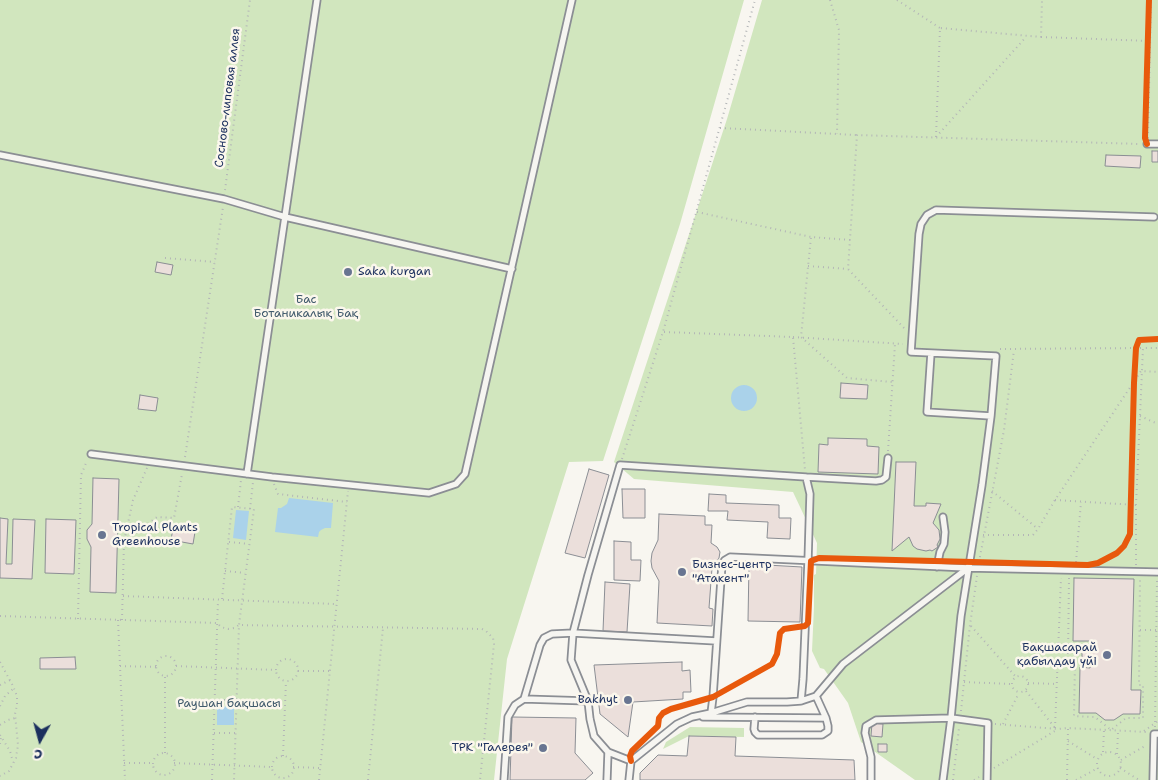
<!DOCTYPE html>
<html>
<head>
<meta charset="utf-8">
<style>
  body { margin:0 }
  #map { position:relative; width:1158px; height:780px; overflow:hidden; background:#f8f6f0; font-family:"Shantell Sans",sans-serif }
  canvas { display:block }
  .north { position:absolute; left:15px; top:715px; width:50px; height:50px; -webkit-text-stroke:4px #fbf7ec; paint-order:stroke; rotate:187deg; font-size:14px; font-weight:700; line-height:20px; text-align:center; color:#1b2f5e }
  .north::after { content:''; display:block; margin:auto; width:18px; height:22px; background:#1b2f5e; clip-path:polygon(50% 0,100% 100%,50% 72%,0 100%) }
</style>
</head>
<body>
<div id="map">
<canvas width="1158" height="780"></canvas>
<div class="north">С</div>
</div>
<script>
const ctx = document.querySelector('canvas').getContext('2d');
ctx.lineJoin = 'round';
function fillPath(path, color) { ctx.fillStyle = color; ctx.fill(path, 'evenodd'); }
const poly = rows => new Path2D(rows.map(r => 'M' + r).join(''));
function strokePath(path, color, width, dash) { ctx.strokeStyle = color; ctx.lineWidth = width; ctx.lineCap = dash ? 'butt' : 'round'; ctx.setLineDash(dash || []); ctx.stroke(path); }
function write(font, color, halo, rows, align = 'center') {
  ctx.font = font + ' "Shantell Sans",sans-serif'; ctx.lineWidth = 5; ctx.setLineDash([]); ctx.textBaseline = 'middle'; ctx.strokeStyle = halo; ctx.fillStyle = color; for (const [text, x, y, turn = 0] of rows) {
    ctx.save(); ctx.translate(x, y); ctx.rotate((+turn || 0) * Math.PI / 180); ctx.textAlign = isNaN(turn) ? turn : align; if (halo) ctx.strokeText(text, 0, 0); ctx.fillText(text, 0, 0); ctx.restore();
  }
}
const green = poly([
  [0,0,744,0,680,224,603,461,569,462,507,659,494,780,0,780],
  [762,0,1158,0,1158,780,915,780,861,742,848,703,824,669,820,668,812,651,814,607,814,575,816,574,817,543,793,492,634,479,614,462,727,119],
  [690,727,744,728,744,737,689,736,663,749,666,742]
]);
const water = poly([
  '731 398a13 13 0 1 1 26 0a13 13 0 1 1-26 0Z',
  [289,498,333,503,331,528,325,528,321,530,319,532,318,537,275,532,278,508,281,508,287,504],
  [236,510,249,511,246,540,233,538],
  [217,706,234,707,234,725,217,725]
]);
const building = poly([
  [1152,151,1158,151,1158,162,1152,162,1152,151],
  [1106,155,1141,156,1140,168,1105,166,1106,155],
  [157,262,173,265,171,275,155,272,157,262],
  [841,383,868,385,867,399,840,398,841,383],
  [140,395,158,398,156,411,138,409,140,395],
  [828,438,867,439,867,446,879,447,878,474,818,472,819,444,828,445,828,438],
  [896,462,916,462,914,506,926,506,926,503,941,504,933,523,939,530,940,539,937,545,938,547,932,551,930,550,926,551,917,549,913,546,909,537,892,551,896,462],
  [589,469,609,475,585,558,565,553,589,469],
  [93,478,119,479,116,593,90,592,91,547,87,539,87,530,92,524,93,478],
  [622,489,645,489,645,518,623,518,622,489],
  [709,494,726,495,726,503,779,505,779,518,791,518,790,539,767,538,768,522,727,520,728,511,708,511,709,494],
  [659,514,705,516,705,525,712,525,711,543,717,547,720,552,719,558,712,568,709,608,713,609,712,626,657,623,659,581,652,568,651,561,652,553,658,540,659,514],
  [0,518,8,519,6,564,12,564,13,519,35,520,32,579,0,578,0,518],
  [46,519,76,520,74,574,45,573,46,519],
  [173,528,195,532,193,544,171,540,173,528],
  [614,541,631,542,631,560,641,560,640,581,614,580,614,541],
  [749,564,802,567,800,622,748,621,749,564],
  [1074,578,1134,579,1131,690,1141,690,1140,714,1123,714,1114,720,1105,720,1096,713,1079,713,1080,667,1090,668,1090,661,1082,661,1082,649,1090,649,1090,641,1073,641,1074,578],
  [605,582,630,584,627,632,603,631,605,582],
  [75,657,76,669,40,669,40,658,75,657],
  [682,662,682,671,690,670,691,692,683,692,683,699,633,702,628,737,600,714,594,665,682,662],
  [512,717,576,718,575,753,593,773,585,780,510,780,512,717],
  [872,723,883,724,882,737,871,736,872,723],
  [689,736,736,737,735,756,854,760,855,780,640,780,640,773,658,755,687,756,689,736],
  [878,744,887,744,887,752,878,752,878,744]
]);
const path = poly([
  [830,0,839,30,837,134],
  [897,0,940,28],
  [1041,37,1150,41],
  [720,128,857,135],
  [936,137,940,28,1041,37,1042,0],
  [936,137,1026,37],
  [1148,138,1151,0],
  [225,190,250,0],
  [697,212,811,237],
  [850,240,811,237,801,337,847,378,892,382],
  [165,258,215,262],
  [808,266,848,269],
  [904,328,848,269,857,135,1139,144],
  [664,332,793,337,805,470],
  [793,337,903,344],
  [1000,349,1143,348],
  [1140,416,1158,424],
  [888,451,895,344],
  [185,457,223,207],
  [622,459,663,332,755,0],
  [274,484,278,494,347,502],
  [992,491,1038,529],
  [1055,500,1136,505],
  [238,507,241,480],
  [250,509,253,482],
  [983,535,1033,535,1038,529,1055,500,1141,371,1158,372],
  [124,542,157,517,174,518,182,474],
  [229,542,249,544],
  [979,562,1004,430,1014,350],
  [1076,562,1081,502],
  [1136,565,1136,505,1143,348,1158,348],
  [225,571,245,573],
  [1069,578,1068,657,1075,662,1074,716,1095,717,1111,730,1126,718,1143,718,1143,685,1139,685,1140,579],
  [123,596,336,604],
  [222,599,232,507,254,509,239,625,234,780],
  [0,616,217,623,221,627,228,629,234,628,239,625,482,629,486,631,493,638,494,644,480,780],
  [78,619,81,475,87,461],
  [118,620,125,780],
  [122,620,124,542,133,500,147,468],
  [971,626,1016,677],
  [1140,630,1158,630],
  '156 666a10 10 0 1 1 20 0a10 10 0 1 1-20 0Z',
  '276 670a11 11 0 1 1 22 0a11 11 0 1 1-22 0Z',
  [0,662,13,686,17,696,17,705,15,714,18,745,16,758,9,771,0,776],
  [120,666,156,667],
  [176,666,276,670],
  [298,671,329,671],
  '1012 684a8 8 0 1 1 16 0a8 8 0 1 1-16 0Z',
  [964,682,1011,684],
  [1028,683,1057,684],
  [0,685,10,680],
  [1026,691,1055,728],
  [214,700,236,700],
  [0,706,5,696,14,688],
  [961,711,970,625,977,576],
  [995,724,1058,729,1068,728,1147,732],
  [1003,724,1019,693],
  [0,725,8,720,15,718],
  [1155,727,1157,579],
  [1055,728,1061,578],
  [1144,731,1158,721],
  [214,733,236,733],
  [0,735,10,751,13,762],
  [1068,741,1097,759],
  [0,744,1,736],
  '1097 764a12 12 0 1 1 24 0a12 12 0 1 1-24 0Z',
  [1103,752,1104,730],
  [165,753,165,677],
  '153 764a11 11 0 1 1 22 0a11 11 0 1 1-22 0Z',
  [1117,754,1118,732],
  [283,756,286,681],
  '272 767a11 11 0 1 1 22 0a11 11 0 1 1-22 0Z',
  [1121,760,1145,746],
  [124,763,153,763],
  [174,763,272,767],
  [293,767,320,768],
  [994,768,1058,729],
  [1120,768,1139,780],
  [212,780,218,600],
  [319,780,348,491],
  [368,780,383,628],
  [953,780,959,728],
  [974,780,979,777],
  [1067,780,1068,728],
  [1076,780,1098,768]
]);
const service = poly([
  [1147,144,1158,144],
  [0,155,224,199,285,217,512,269],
  [931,353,927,412,991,416],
  [91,454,272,477,429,493,456,484,465,474,572,0],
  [247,474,317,0],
  [806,477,876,481,882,480,886,477,888,458],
  [937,567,940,552,944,544,945,532,943,517],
  [524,699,540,645,544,638,552,634,573,633,716,641],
  [711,713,713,697,722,564,725,560,730,557,968,568,1158,572],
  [703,717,826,718],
  [755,717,754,729,755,732,758,735,822,735,828,731,828,726,826,718,816,696],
  [631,761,608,752,594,736,590,719,588,701,571,660,573,633,588,575,620,465,806,477,810,494,808,561,803,679,801,701],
  [504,780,508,717,515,705,524,699,588,701],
  [607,780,608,752],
  [629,780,631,761,677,724,692,717,711,713,747,702,787,702,801,701,816,696,843,664,968,568],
  [871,780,871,757,865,733,866,726,876,720,951,718,988,723,987,780],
  [943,780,951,718,961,616,982,485,991,416,996,356,911,352,919,234,921,224,927,215,936,210,1154,217],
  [1153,780,1154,734,1158,734]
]);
const cycleway = poly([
  [1147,144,1145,138,1149,0],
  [631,761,630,756,632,751,658,726,659,718,663,713,671,709,713,697,772,664,777,654,780,633,784,629,805,626,808,623,811,561,819,558,1088,565,1098,563,1117,553,1124,546,1130,534,1134,383,1136,348,1139,340,1158,339]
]);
const markers = [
  [348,272,5,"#687591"],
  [102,535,5,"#687591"],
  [682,572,5,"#687591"],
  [1107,655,5,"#687591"],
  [628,700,5,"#687591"],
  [543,748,5,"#687591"]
];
const streetNames = [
  ["Сосново-липовая аллея",228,98,-83]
];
const poiNames = [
  ["Saka kurgan",358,272],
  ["Tropical Plants",112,528],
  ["Greenhouse",112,542],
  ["Бизнес-центр",692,565],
  ["\"Атакент\"",692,579],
  ["Бақшасарай",1097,648,"right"],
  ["қабылдау үйі",1097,662,"right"],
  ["Bakhyt",618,700,"right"],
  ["ТРК \"Галерея\"",533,748,"right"]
];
const parkNames = [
  ["Бас",306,300],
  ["Ботаникалық Бақ",306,314],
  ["Раушан бақшасы",229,704]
];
fillPath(green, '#d1e6be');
fillPath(water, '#aad2ea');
fillPath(building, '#ebdfdb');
strokePath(building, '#8b8e94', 1);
strokePath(service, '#8b8e94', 9);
strokePath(path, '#b3b5b7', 2, [1, 4]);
strokePath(service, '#f6f5f1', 5.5);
strokePath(cycleway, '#e8590c', 6);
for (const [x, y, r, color] of markers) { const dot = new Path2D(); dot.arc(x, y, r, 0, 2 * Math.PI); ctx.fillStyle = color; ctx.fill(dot); strokePath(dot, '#fbf7ec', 2); }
write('12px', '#1b2f5e', '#fbf7ec', streetNames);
write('12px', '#1b2f5e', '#fbf7ec', poiNames, 'left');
write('12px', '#405a6c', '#fbf7ec', parkNames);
</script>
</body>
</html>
